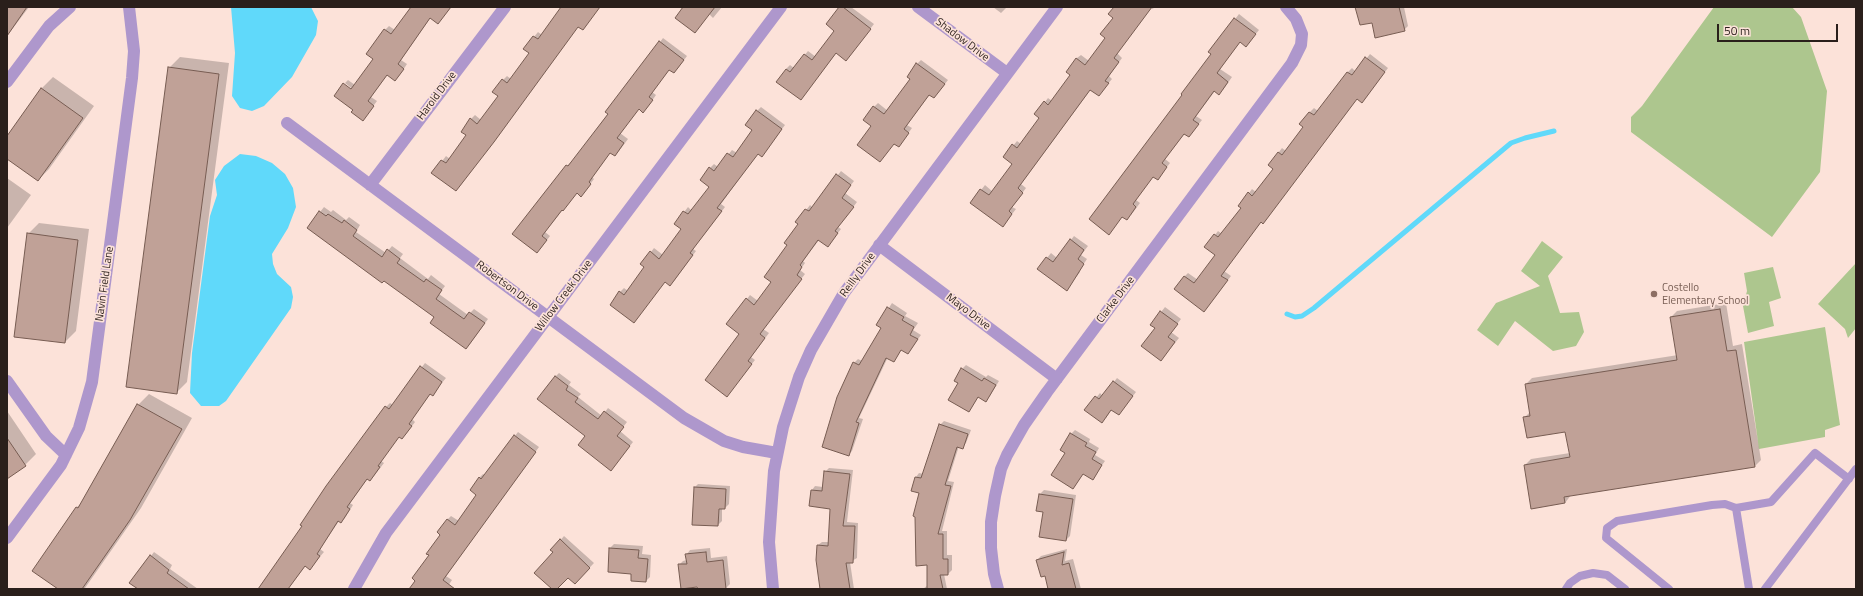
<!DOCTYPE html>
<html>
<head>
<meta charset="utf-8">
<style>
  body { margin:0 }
  #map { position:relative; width:1863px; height:596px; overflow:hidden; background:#fce2d9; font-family:"Titillium Web",sans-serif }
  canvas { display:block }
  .frame { position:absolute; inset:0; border:8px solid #2a1f1b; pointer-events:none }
  .scale { position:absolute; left:1717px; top:24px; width:121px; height:18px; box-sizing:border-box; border:2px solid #2a1f1b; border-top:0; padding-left:5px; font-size:12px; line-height:14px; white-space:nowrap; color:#2a1f1b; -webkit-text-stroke:3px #fce2d9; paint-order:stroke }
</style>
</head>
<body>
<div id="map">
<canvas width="1863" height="596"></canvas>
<div class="frame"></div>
<div class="scale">50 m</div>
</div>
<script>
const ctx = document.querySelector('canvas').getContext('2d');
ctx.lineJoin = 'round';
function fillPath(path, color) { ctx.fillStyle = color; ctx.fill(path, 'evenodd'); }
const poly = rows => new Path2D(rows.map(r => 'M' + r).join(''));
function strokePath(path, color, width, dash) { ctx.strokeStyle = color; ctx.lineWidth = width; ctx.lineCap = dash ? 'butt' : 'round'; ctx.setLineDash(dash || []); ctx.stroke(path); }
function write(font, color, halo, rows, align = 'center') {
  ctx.font = font + ' "Titillium Web",sans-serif'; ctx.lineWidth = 3.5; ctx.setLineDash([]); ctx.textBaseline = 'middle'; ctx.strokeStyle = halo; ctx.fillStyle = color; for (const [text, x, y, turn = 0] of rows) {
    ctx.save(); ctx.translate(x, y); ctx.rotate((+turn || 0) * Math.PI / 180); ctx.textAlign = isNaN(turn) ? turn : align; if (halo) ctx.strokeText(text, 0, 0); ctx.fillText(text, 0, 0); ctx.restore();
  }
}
const green = poly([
  [1714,7,1792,7,1801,17,1827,91,1820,172,1772,237,1631,132,1631,117,1642,106],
  [1542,241,1563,257,1548,276,1560,313,1579,312,1584,332,1576,346,1553,351,1515,321,1498,346,1477,330,1496,303,1540,286,1521,271],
  [1856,263,1856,328,1848,338,1845,329,1818,304],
  [1773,267,1781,298,1769,302,1774,326,1748,333,1743,306,1747,291,1744,273],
  [1825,327,1840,425,1825,430,1825,437,1759,449,1744,342]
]);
const water = poly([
  [231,7,311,7,318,21,316,35,292,77,264,106,252,111,240,108,232,96,235,53],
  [240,154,256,156,272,163,285,174,293,188,296,207,288,228,272,254,273,264,277,274,291,287,293,297,291,308,226,401,219,406,201,406,190,393,192,353,210,216,217,195,215,180,224,166]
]);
const shadow = poly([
  [7,7,29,7,7,36],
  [412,7,451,7,438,23,431,17,401,60,407,64,399,76,387,75,371,97,377,101,366,116,355,110,355,91,345,83,348,80,355,85,375,59,367,54,385,30,389,26,395,30],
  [563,7,600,7,578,26,460,186,433,173,446,156,450,159,467,135,462,131,471,119,475,115,481,120,499,96,503,80,507,76,511,79,530,53,525,48,538,32,542,35],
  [684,7,722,7,713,18,709,14],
  [840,7,851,7,874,24,850,55,837,52,804,95,786,69,790,65,794,68,808,51,816,57,836,31],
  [993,7,1007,7,1001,13],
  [1115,7,1154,7,1153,9,1151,8,1117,53,1122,58,1109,76,1112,79,1102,91,1091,89,1021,184,1026,188,1012,207,1016,209,1006,222,971,203,985,185,993,192,1014,164,1004,157,1017,141,1021,144,1040,118,1045,102,1048,98,1052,101,1072,75,1067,72,1077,58,1081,55,1089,61,1106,38,1114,18],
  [1356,7,1404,7,1408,26,1404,30,1372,22],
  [1239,14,1259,30,1246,46,1240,42,1220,69,1232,77,1223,90,1215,91,1196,116,1202,120,1189,136,1185,133,1165,159,1170,163,1161,175,1153,176,1136,200,1140,203,1131,215,1123,216,1183,95,1212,54,1210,52],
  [663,38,687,56,678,68,670,69,652,92,656,95,647,108,639,108,620,133,628,139,619,151,615,155,611,152,592,177,594,179,585,191,577,192,545,232,550,236,541,248,513,234,567,166,571,162,572,163],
  [1370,54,1388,68,1362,102,1357,98,1261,222,1224,271,1231,276,1208,306,1184,277,1188,273,1198,280,1216,255,1215,235,1218,231,1222,234,1242,207,1249,193,1252,189,1256,192,1274,168,1269,165,1282,148,1286,151,1304,127,1301,124,1310,112,1314,108,1318,111,1348,72,1352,68,1356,72],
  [180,57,229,63,187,382,176,393,169,68],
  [921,60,948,80,938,93,930,94,907,125,912,128,902,142,873,126,874,107,878,103,888,111,911,79,917,64],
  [53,77,94,106,49,169,38,180,7,158,7,138,42,88],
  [761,107,785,125,765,152,758,153,721,204,725,207,693,249,696,251,674,281,665,281,634,322,620,292,624,288,628,291,646,267,651,252,654,248,663,255,682,229,675,224,688,207,692,211,710,187,710,168,714,164,718,167,732,150,737,153,754,130,757,111],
  [841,171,854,181,845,193,857,202,838,227,841,229,831,242,819,240,803,261,805,263,800,270,805,274,763,329,769,333,751,357,755,360,727,395,747,299,750,295,758,301,772,282,800,224,797,222,810,205,813,208],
  [7,178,31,195,7,228],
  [324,207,331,212,333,210,346,220,349,217,360,225,356,232,386,253,392,246,403,254,400,258,428,279,431,275,445,286,439,294,468,315,474,309,488,319,470,344,466,348,435,317,308,227],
  [39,223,89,229,76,331,65,342,28,234],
  [1074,236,1088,246,1081,255,1087,259,1079,271,1080,272,1066,290,1038,269,1051,253,1057,258],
  [892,303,907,313,905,316,918,323,913,330,921,335,908,353,902,349,894,361,888,357,859,418,863,419,852,451,849,454,854,363,858,359,862,361,882,328,878,325],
  [1726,303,1733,346,1742,344,1761,460,1755,466,1571,495,1565,503,1532,508,1525,465,1531,459,1570,453,1566,431,1524,418,1531,411,1526,384,1532,378,1678,355,1671,317,1677,311],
  [1165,307,1181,319,1171,332,1179,338,1161,360,1156,328,1151,325],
  [425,363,446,378,436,390,431,393,412,419,415,422,406,434,402,438,399,436,381,461,384,463,374,476,370,480,368,478,350,503,353,505,345,518,341,522,339,521,320,549,324,552,310,568,306,565,288,589,259,589,386,407,390,403,393,405],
  [966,365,986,377,988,375,999,381,990,396,986,400,979,396,969,411,959,383,962,369],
  [559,373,571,382,569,385,581,394,578,397,602,416,608,408,627,422,620,431,633,442,611,470,587,436,555,377],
  [1117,378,1136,392,1119,414,1112,409,1106,418,1086,410,1100,393,1103,396],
  [149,394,192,418,141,508,85,588,60,589,33,571,77,507,84,501,138,405],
  [7,411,36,454,25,465,7,478],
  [944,421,971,430,966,443,962,447,959,446,948,481,954,482,942,531,947,531,947,555,952,555,952,570,948,574,944,574,947,589,923,589,928,585,928,564,920,492,916,477,919,473,924,474,940,425],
  [1075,430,1090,439,1089,442,1099,448,1095,455,1105,461,1093,478,1084,473,1073,488,1066,453,1071,434],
  [518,432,539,447,446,576,452,580,446,589,410,589,442,535,447,520,451,516,459,521,478,495,479,478,483,474,485,475],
  [829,468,853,470,847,522,858,523,857,558,850,562,854,589,821,589,818,545,822,542,829,542,831,508,812,490,815,486,823,487,825,472],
  [698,484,730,486,729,504,725,508,722,508,722,521,718,525,694,488],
  [1044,490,1076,495,1070,536,1066,540,1040,494],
  [564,536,594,563,575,583,568,576,556,589,553,589,554,552,552,550],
  [614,544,643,546,642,554,651,555,650,577,646,581,632,573,610,548],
  [710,548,711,558,727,556,730,584,726,588,699,589,698,586,679,565,683,561,687,560,687,554,690,550],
  [1067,549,1065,561,1073,559,1081,589,1049,589,1045,575,1037,560,1041,556],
  [154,552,172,565,170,569,198,589,140,589,151,556]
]);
const stream = poly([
  [1287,314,1295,317,1302,316,1314,308,1511,143,1525,138,1554,131]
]);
const building = poly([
  [7,7,27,7,7,36,7,7],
  [411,7,451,7,438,24,430,18,398,64,404,69,395,81,387,75,368,101,374,106,363,121,351,112,353,110,334,96,343,83,351,89,373,59,366,54,384,29,391,34,411,7],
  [561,7,600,7,583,30,578,27,494,142,456,191,431,173,441,160,446,163,466,135,461,132,470,118,477,124,498,96,492,92,502,79,507,83,529,53,523,49,533,36,538,39,561,7],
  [683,7,715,7,695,33,675,18,683,7],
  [839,7,843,7,871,29,846,61,836,53,801,100,776,82,786,69,790,72,804,54,812,60,834,31,826,24,839,7],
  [1114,7,1152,7,1114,58,1119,62,1105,81,1109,83,1099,96,1090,90,1018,188,1023,193,1009,211,1012,214,1003,227,970,203,980,189,989,195,1012,164,1003,157,1012,144,1017,148,1039,118,1034,114,1044,101,1048,105,1070,75,1066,72,1076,58,1085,65,1105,38,1100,34,1113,18,1108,14,1114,7],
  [1355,7,1399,7,1405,31,1375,38,1372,23,1360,25,1355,7],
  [1234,18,1256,34,1246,47,1240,42,1217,73,1228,82,1219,95,1214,91,1193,120,1199,124,1189,137,1184,134,1162,163,1167,167,1158,180,1153,177,1133,204,1136,207,1127,220,1122,217,1109,235,1089,219,1182,95,1181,94,1211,54,1208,52,1234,18],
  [659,41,684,60,674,73,669,70,649,97,653,100,643,113,639,109,617,138,624,143,615,156,610,153,589,182,591,184,581,197,577,193,563,211,562,210,542,236,547,240,537,253,512,234,566,165,568,166,608,114,605,112,659,41],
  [1365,57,1385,72,1362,103,1357,99,1263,224,1261,222,1221,276,1228,280,1204,312,1174,289,1184,276,1194,283,1215,255,1204,247,1214,234,1218,237,1241,208,1238,206,1248,192,1252,196,1273,169,1268,165,1278,152,1282,155,1303,127,1299,124,1309,112,1314,115,1347,72,1352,75,1365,57],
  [916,63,945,84,934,98,929,95,904,129,909,133,899,147,894,144,880,162,857,145,871,126,863,120,873,106,884,114,910,79,907,77,916,63],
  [168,67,219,74,177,394,126,387,168,67],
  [41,88,83,118,38,181,7,159,7,136,41,88],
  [756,110,782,129,762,157,758,154,717,208,722,211,690,253,693,255,670,286,665,282,634,323,610,305,619,291,624,295,644,267,640,264,650,251,659,259,681,229,674,224,683,211,688,214,709,187,700,180,709,167,714,171,727,153,733,157,752,130,745,125,756,110],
  [836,174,851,185,842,198,854,207,835,231,838,233,828,247,818,240,800,265,802,267,797,275,802,279,760,334,765,338,748,361,752,364,727,397,705,380,739,334,726,324,746,298,754,305,771,282,764,277,787,245,784,243,798,224,795,222,805,209,809,211,836,174],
  [319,211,326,216,328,214,342,223,344,220,357,230,353,236,382,257,387,249,400,259,397,263,424,282,426,279,442,290,436,299,464,319,469,312,485,323,466,349,430,323,434,317,384,281,382,283,307,228,319,211],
  [27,233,78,240,65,343,14,337,27,233],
  [1070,239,1084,250,1078,259,1084,264,1067,291,1037,269,1046,257,1053,262,1070,239],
  [887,307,904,317,902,320,914,327,910,335,918,339,908,354,901,350,894,362,886,358,856,422,859,423,849,456,822,447,837,397,853,362,859,365,881,328,876,325,887,307],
  [1720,309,1727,351,1736,350,1755,467,1564,497,1565,503,1531,509,1524,465,1570,457,1565,432,1527,438,1523,417,1530,416,1525,384,1677,360,1670,317,1720,309],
  [1160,311,1178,324,1168,337,1175,342,1161,361,1141,346,1155,328,1150,325,1160,311],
  [420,366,442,382,433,396,430,394,409,424,412,426,402,439,399,437,378,466,380,467,370,481,367,479,347,507,350,509,341,523,338,521,317,554,320,556,310,570,305,566,288,589,258,589,302,526,300,525,326,486,385,406,389,409,420,366],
  [961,368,982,381,984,378,996,385,986,402,978,397,969,412,948,400,958,383,954,381,961,368],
  [555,376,568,386,566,390,578,398,575,402,598,419,604,411,624,427,617,436,630,446,611,471,578,445,585,436,537,399,555,376],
  [1113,381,1133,396,1119,415,1111,410,1102,423,1084,410,1095,396,1099,399,1113,381],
  [137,404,182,429,130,520,82,589,58,589,32,571,76,507,78,508,137,404],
  [939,424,968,434,963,449,957,447,945,485,951,486,938,534,943,534,943,559,948,559,948,575,940,575,943,589,927,589,927,565,916,566,915,517,913,516,919,493,911,491,915,477,921,478,939,424],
  [1070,433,1087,443,1085,446,1096,452,1092,459,1102,465,1093,480,1083,474,1073,489,1051,475,1065,453,1060,450,1070,433],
  [514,435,536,452,443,580,455,589,409,589,415,581,412,578,429,555,426,554,440,535,437,532,447,519,455,525,476,495,470,490,479,477,481,479,514,435],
  [7,438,26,466,7,479,7,438],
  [824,471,850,474,843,526,855,526,853,563,846,563,850,589,820,589,816,560,817,545,828,546,830,509,809,506,811,490,822,491,824,471],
  [694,487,726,489,725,509,719,509,718,526,692,525,694,487],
  [1039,494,1073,499,1066,541,1039,537,1043,512,1036,511,1039,494],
  [560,539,590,568,575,584,568,578,557,589,552,589,534,573,553,552,550,550,560,539],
  [609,548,639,550,638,558,648,559,646,582,631,581,631,574,608,572,609,548],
  [706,552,707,562,723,560,726,589,698,589,697,587,681,589,678,564,687,564,685,554,706,552],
  [1064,552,1062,565,1069,563,1076,589,1048,589,1045,576,1041,577,1036,560,1064,552],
  [150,555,169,570,167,573,189,589,138,589,129,583,150,555]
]);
const lane = poly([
  [1736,508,1771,502,1815,453,1849,479],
  [1566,589,1570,583,1580,576,1593,573,1607,575,1625,589],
  [1669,589,1606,538,1607,528,1617,521,1712,505,1725,504,1736,508,1749,589],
  [1765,589,1856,469]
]);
const street = poly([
  [918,7,1007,73],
  [7,82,49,26,70,7],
  [287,123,684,418,724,441,743,447,777,453],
  [370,185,505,7],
  [879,245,1057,379],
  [7,381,46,436,66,455],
  [7,538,61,465,79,428,92,382,132,78,134,51,129,7],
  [354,589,386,533,781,7],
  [773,589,769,542,774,471,783,427,799,377,811,350,844,293,1057,7],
  [998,589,994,574,991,548,991,522,995,496,1001,469,1007,455,1024,425,1047,392,1292,63,1301,45,1302,34,1296,19,1286,7]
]);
const markers = [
  [1654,294,4,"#8d6e63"]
];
const streetNames = [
  ["Shadow Drive",962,40,37],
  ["Harold Drive",437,96,-53],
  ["Reilly Drive",858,275,-54],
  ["Navin Field Lane",105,284,-82],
  ["Robertson Drive",507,286,37],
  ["Willow Creek Drive",564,296,-53],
  ["Clarke Drive",1116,300,-53],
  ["Mayo Drive",968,312,37]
];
const educationNames = [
  ["Costello",1662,288],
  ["Elementary School",1662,301]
];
fillPath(green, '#adc68e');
fillPath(water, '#60d9fa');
fillPath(shadow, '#0003');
strokePath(stream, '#60d9fa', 5);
fillPath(building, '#c0a197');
strokePath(building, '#775c52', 1);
strokePath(lane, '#ae97cc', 8);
strokePath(street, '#ae97cc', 12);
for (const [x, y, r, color] of markers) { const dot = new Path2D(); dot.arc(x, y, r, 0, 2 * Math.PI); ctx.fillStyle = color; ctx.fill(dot); strokePath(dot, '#fce2d9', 1.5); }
write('11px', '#2a1f1b', '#fce2d9', streetNames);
write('11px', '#785e54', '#fce2d9', educationNames, 'left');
</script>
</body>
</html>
